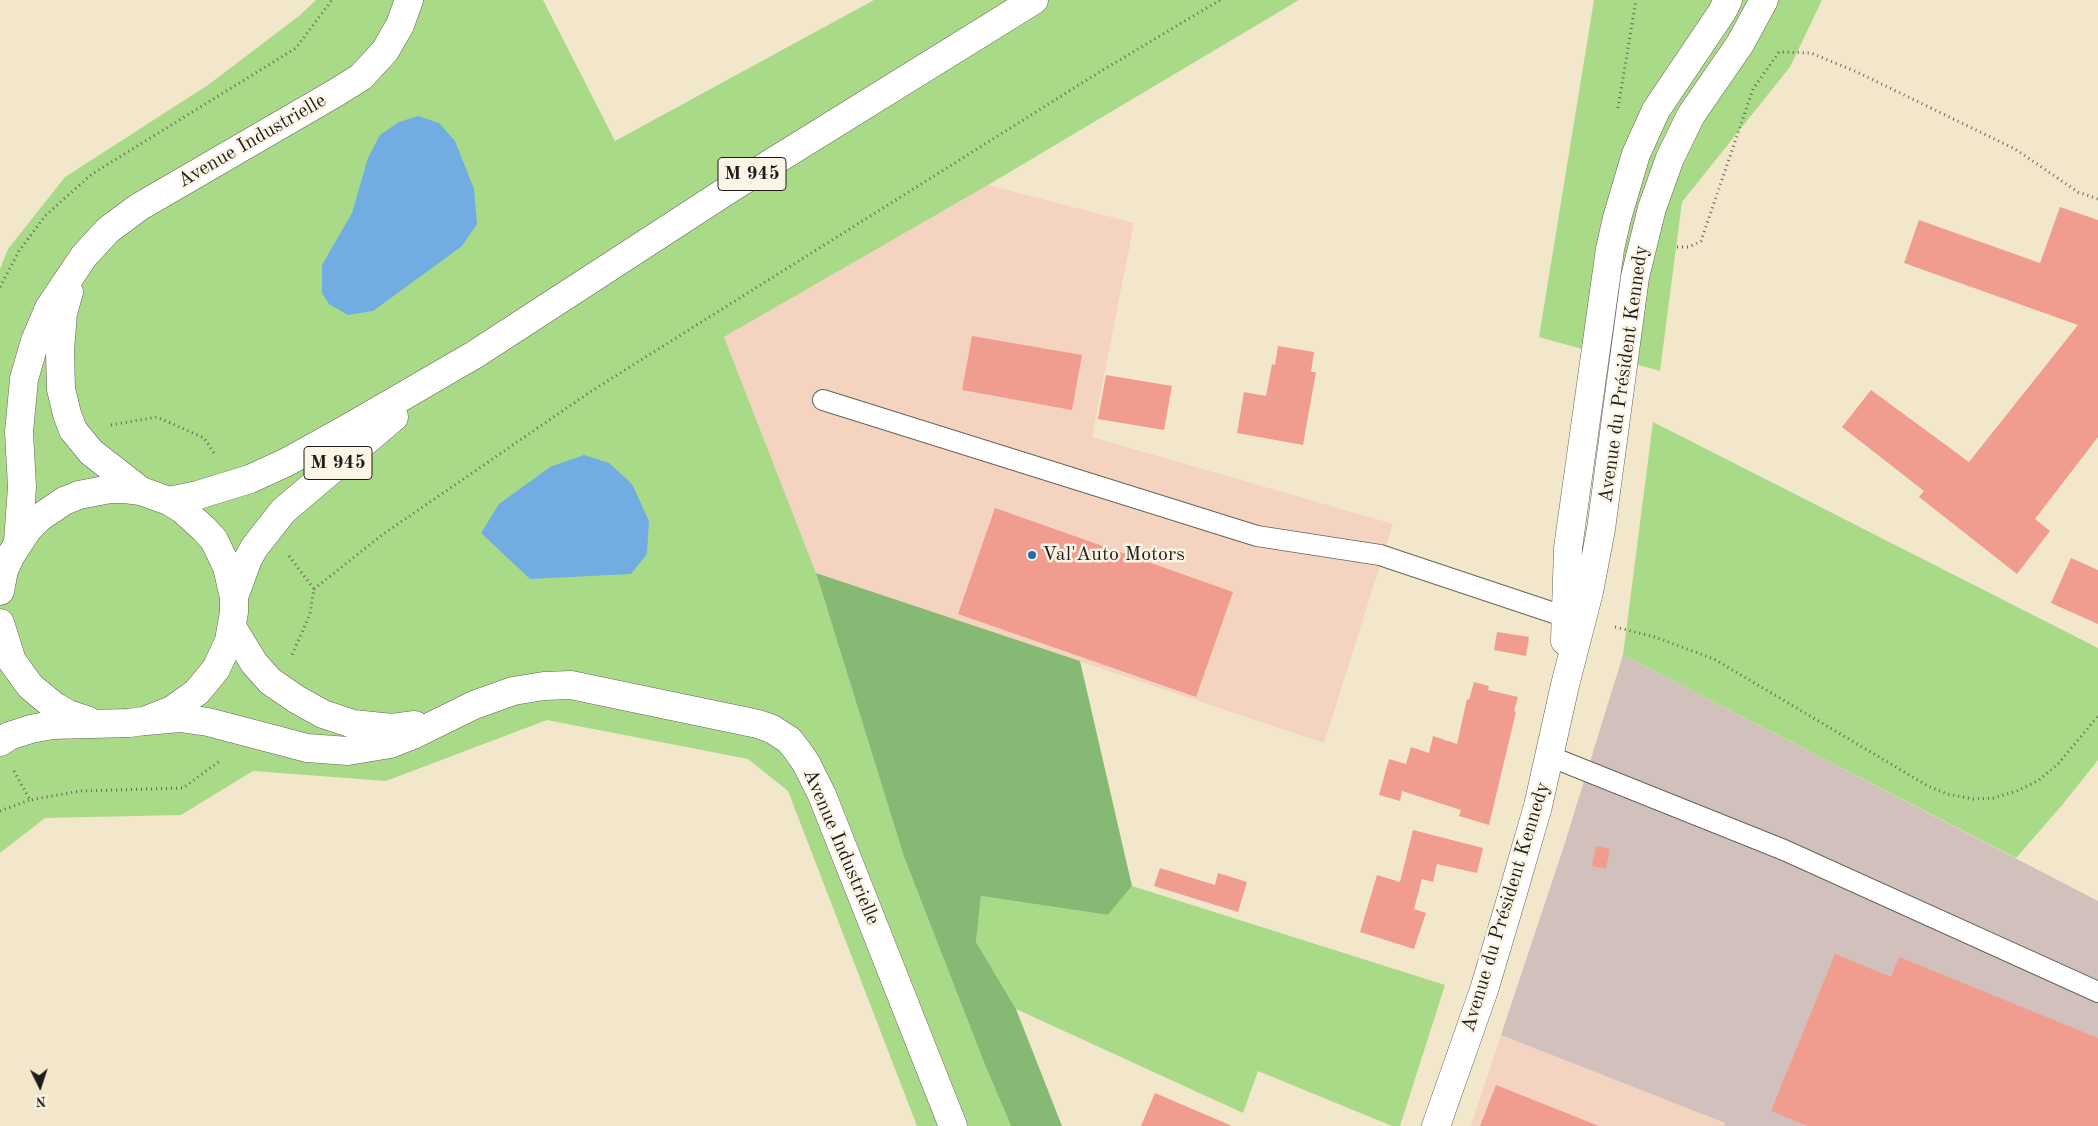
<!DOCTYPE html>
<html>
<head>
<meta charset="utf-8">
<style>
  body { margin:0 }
  #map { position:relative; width:2098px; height:1126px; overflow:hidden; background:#f2e7cb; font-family:"Old Standard TT",serif }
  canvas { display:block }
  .north { position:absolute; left:15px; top:1061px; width:50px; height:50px; -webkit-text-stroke:4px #fcf5e5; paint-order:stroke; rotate:176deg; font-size:14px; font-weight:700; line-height:20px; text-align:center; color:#1c1c1c }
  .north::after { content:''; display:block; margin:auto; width:18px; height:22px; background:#1c1c1c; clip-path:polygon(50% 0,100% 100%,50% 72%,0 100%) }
</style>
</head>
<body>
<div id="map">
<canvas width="2098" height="1126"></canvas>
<div class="north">N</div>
</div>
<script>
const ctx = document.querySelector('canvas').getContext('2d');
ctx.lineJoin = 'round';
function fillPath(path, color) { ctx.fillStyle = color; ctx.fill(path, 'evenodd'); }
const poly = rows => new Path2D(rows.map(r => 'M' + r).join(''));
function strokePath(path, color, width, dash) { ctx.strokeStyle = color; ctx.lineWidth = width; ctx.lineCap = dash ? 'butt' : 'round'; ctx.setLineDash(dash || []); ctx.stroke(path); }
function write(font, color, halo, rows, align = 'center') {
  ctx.font = font + ' "Old Standard TT",serif'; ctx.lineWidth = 5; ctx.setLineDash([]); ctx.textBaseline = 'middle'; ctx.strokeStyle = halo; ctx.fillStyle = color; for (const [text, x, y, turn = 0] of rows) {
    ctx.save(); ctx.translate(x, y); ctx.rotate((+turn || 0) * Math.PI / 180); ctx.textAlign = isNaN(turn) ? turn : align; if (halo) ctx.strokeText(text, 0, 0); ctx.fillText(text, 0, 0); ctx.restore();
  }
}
const built = poly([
  [988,185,1134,223,1092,437,1393,524,1324,743,816,573,724,337],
  [1501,1035,1725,1123,1724,1126,1471,1126]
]);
const industrial = poly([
  [1623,655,2098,901,2098,1126,1724,1126,1725,1123,1501,1035,1563,849]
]);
const green = poly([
  [316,0,543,0,615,141,874,0,1299,0,988,185,724,337,816,573,904,857,985,1065,1011,1126,917,1126,788,791,748,759,547,720,386,781,253,771,181,815,45,818,0,853,0,269,8,249,65,177,208,85,299,16],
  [1594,0,1822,0,1790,67,1682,202,1660,371,1539,337],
  [1653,422,2098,648,2098,760,2063,804,2016,858,1623,655],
  [1132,886,1445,985,1400,1126,1392,1126,1258,1071,1243,1113,1016,1009,976,942,981,896,1108,915]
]);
const forest = poly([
  [816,573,1080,661,1132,886,1108,915,981,896,976,942,1016,1009,1062,1126,1011,1126,985,1065,904,857]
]);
const water = poly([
  [418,116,439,123,455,141,474,189,477,224,462,246,373,311,348,315,329,304,322,293,322,265,352,213,368,158,380,135,399,122],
  [584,455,609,463,632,484,649,521,647,554,631,574,530,579,481,533,499,504,550,467]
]);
const building = poly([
  [2060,207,2098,220,2098,437,2035,519,2050,531,2017,574,1919,497,1924,491,1842,427,1871,390,1969,462,2078,325,1904,263,1919,220,2040,263],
  [972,336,1082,355,1072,410,962,390],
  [1278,346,1314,352,1311,372,1316,372,1303,445,1237,433,1244,392,1266,396,1272,364,1275,365],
  [1106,375,1172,386,1164,430,1098,419],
  [995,508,1233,592,1196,697,958,614],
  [2071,558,2098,570,2098,624,2051,603],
  [1497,632,1529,637,1526,656,1494,650],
  [1474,682,1489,686,1488,690,1518,697,1514,711,1516,712,1489,825,1459,816,1461,810,1402,791,1400,801,1379,795,1389,759,1406,764,1411,747,1429,753,1433,736,1457,744,1467,699,1469,700],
  [1413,830,1483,848,1477,873,1437,864,1433,882,1422,879,1414,909,1426,913,1414,949,1360,932,1377,875,1400,882],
  [1596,846,1610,849,1606,869,1592,866],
  [1160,868,1215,885,1218,873,1247,882,1238,912,1154,886],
  [1835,954,1891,977,1899,957,2098,1038,2098,1126,1807,1126,1771,1111],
  [1496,1085,1599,1126,1480,1126],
  [1155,1093,1232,1126,1141,1126]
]);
const path = poly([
  [1618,108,1636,0],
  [1677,247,1689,247,1701,241,1753,89,1779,52,1811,53,1857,72,2015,149,2078,192,2098,199],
  [0,287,19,251,45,216,92,174,296,48,332,0],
  [111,425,157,417,204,438,216,456],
  [289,556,314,589,310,614,292,655],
  [314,589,382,535,590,392,1098,73,1220,0],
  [1615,627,1655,637,1714,659,1928,786,1947,794,1973,799,1993,798,2017,791,2039,780,2058,764,2098,716],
  [14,771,30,800,80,791,183,788,221,760],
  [0,811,30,800]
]);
const lane = poly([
  [823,400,1257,536,1380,555,1566,617],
  [1549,756,1784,850,2098,992]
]);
const street = poly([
  [232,627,254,663,270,681,296,699,323,714,353,724,392,728,415,725],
  [1565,641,1568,548,1610,249,1617,218,1636,154,1656,110,1722,12,1728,0],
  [146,721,180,718,208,722,307,748,348,751,390,744,413,735,474,705,513,691,544,686,571,685,758,724,772,729,789,740,797,750,806,763,822,795,953,1126],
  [1436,1126,1484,990,1512,896,1538,806,1565,685,1589,592,1601,529,1635,277,1652,208,1670,158,1691,115,1740,44,1764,0]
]);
const secondary = poly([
  [69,292,63,313,60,351,61,389,67,414,73,430,91,452,141,491],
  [18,542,22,487,19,432,24,379,35,341,49,308,84,256,108,230,139,207,337,92,361,77,385,51,400,25,409,0]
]);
const primary = poly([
  [169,501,198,495,250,479,287,462,350,427,474,355,731,188,1034,0],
  [0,591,4,570,11,555,28,529,39,518,64,501,79,495,110,489,125,489,141,491,169,501,182,509,204,529,214,540,227,567,234,597,234,612,229,641,216,669,197,692,172,710,144,721,129,723,52,725,31,729,9,736,0,742],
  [234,597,248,559,254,548,283,511,394,417],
  [0,623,12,661,30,686,54,706,68,714,87,720]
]);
const markers = [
  [1032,555,5,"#1f6fb2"]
];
const shields = [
  [752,174,68],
  [338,463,68]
];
const shieldNames = [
  ["M 945",752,174],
  ["M 945",338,463]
];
const streetNames = [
  ["Avenue Industrielle",252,141,-30],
  ["Avenue du Président Kennedy",1624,374,-82],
  ["Avenue Industrielle",841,847,67],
  ["Avenue du Président Kennedy",1506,907,-73]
];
const poiNames = [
  ["Val'Auto Motors",1042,555]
];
fillPath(built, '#f5d3c1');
fillPath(industrial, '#d1c0bc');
fillPath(green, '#a9da88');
fillPath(forest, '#86ba74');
fillPath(water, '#71ade2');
fillPath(building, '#f09d8f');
strokePath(lane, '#676359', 22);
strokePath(street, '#676359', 29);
strokePath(secondary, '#676359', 29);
strokePath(primary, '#676359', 29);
strokePath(path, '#676359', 3, [1, 4]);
strokePath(lane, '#fff', 20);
strokePath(street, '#fff', 28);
strokePath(secondary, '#fff', 28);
strokePath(primary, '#fff', 28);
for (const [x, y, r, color] of markers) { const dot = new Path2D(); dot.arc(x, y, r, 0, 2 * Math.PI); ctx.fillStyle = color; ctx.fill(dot); strokePath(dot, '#fcf5e5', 2); }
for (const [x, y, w] of shields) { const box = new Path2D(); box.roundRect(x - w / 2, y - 16.5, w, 33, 4); ctx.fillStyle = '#fcf5e5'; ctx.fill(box); strokePath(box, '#1c1c1c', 1); }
write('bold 19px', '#1c1c1c', null, shieldNames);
write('20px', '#1c1c1c', '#fcf5e5', streetNames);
write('20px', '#1c1c1c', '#fcf5e5', poiNames, 'left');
</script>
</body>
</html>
